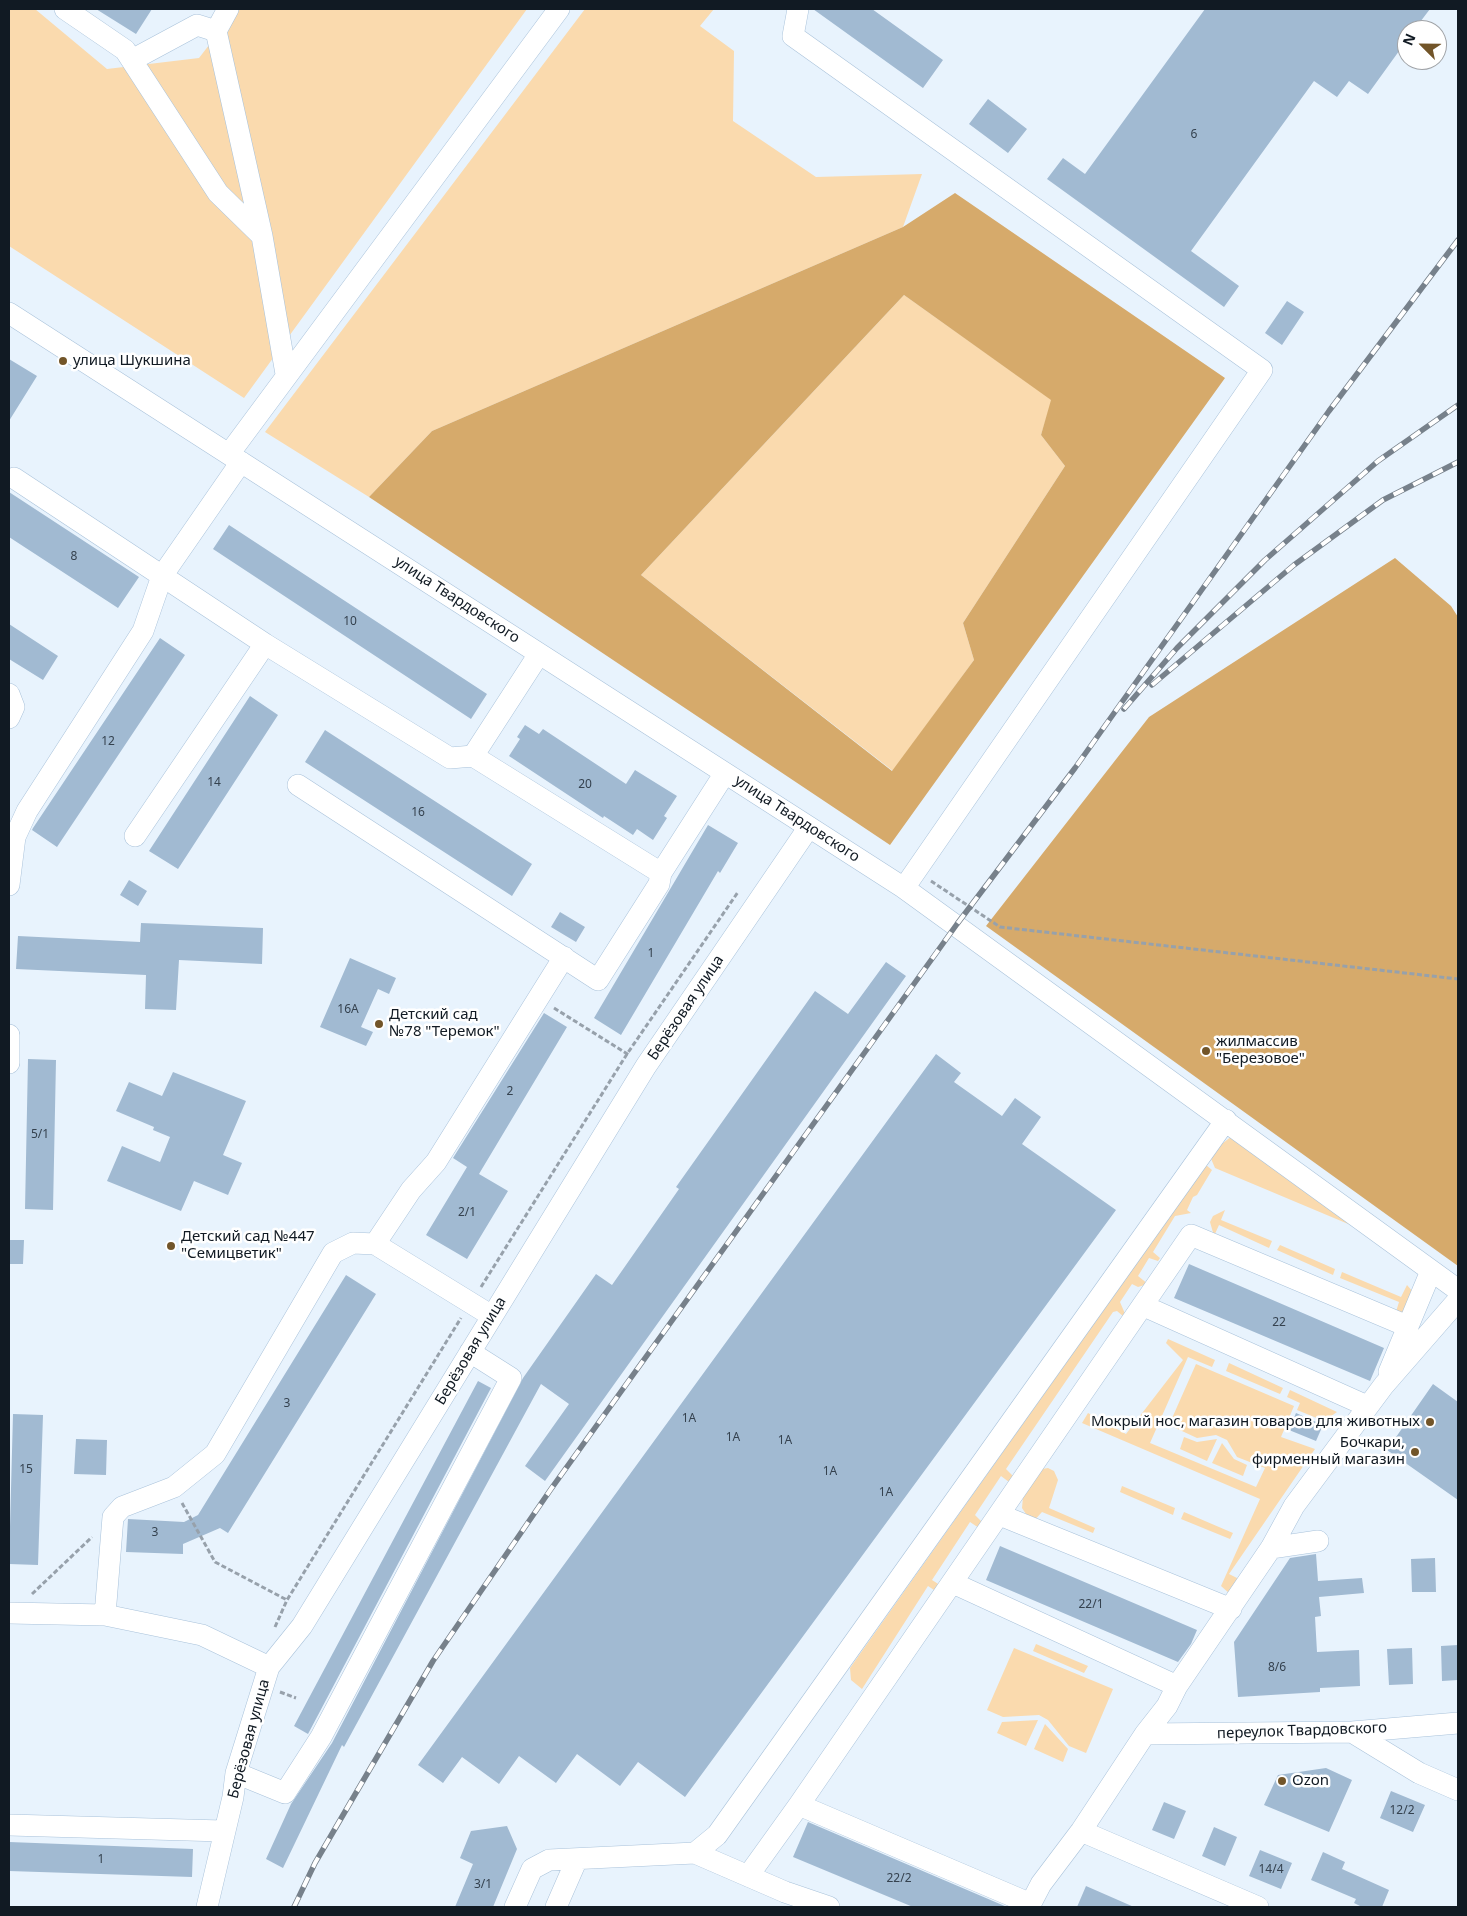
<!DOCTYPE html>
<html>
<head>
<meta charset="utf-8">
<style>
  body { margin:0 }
  #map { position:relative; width:1467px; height:1916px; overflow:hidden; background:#e8f3fd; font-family:"Noto Sans",sans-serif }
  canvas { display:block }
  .frame { position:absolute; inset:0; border:10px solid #111a23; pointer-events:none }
  .north { position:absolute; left:1397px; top:20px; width:50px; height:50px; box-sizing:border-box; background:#fff; border:1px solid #a0a3a7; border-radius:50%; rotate:293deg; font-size:14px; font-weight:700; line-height:20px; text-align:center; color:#111a23 }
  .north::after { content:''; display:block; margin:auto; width:18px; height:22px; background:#725529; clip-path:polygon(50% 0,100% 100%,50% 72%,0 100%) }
</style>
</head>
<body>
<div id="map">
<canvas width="1467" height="1916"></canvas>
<div class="frame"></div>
<div class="north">N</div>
</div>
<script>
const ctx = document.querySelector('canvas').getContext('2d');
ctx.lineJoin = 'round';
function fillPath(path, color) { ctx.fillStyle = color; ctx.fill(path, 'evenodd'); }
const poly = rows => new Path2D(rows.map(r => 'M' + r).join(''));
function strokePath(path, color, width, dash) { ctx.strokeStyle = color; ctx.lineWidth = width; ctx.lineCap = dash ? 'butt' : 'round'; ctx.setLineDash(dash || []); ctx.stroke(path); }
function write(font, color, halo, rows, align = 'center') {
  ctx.font = font + ' "Noto Sans",sans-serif'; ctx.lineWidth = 5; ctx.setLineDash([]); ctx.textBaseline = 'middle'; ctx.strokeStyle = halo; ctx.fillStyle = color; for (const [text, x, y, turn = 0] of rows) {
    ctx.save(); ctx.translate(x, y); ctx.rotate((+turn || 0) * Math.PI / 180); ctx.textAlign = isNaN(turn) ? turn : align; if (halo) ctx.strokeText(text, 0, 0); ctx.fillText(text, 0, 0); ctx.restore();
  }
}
const green = poly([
  [9,9,35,9,107,69,199,58,237,9,527,9,244,398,9,246],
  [585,9,714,9,700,26,734,51,733,121,816,177,922,174,903,227,432,431,369,497,265,432],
  [904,295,1052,400,1041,435,1065,466,963,623,974,660,893,771,641,575],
  [1232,1136,1372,1234,1215,1168,1209,1154],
  [1206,1165,1212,1170,1197,1195,1193,1197,1187,1210,1191,1213,1175,1216,1153,1252,1160,1258,1158,1261,1149,1258,1138,1276,1148,1284,1138,1287,1132,1284,1120,1302,1126,1316,1124,1317,1117,1311,1113,1312,1006,1469,1015,1478,1009,1482,1001,1476,975,1515,984,1524,979,1528,970,1522,932,1580,943,1587,937,1592,928,1586,862,1689,851,1680,850,1668],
  [1225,1210,1221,1220,1272,1241,1269,1248,1219,1225,1214,1236,1210,1222,1213,1216],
  [1280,1245,1335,1269,1333,1275,1277,1250],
  [1342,1272,1401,1297,1407,1285,1413,1292,1414,1300,1401,1314,1395,1315,1399,1302,1340,1278],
  [1168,1339,1215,1360,1212,1367,1188,1357,1150,1443,1256,1487,1265,1468,1237,1457,1227,1440,1216,1435,1197,1438,1169,1425,1196,1364,1294,1406,1281,1437,1315,1449,1229,1574,1241,1580,1230,1594,1221,1586,1260,1499,1082,1423,1088,1413,1126,1434,1183,1360,1166,1343],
  [1229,1363,1283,1388,1280,1394,1226,1371],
  [1290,1390,1337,1412,1324,1421,1297,1410,1300,1403,1287,1397],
  [1184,1437,1197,1442,1217,1439,1207,1461,1180,1449],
  [1222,1443,1234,1459,1247,1465,1243,1476,1212,1463],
  [1048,1468,1054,1471,1058,1480,1049,1508,1095,1528,1093,1533,1042,1512,1032,1523,1022,1508,1023,1497,1042,1469],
  [1122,1486,1175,1508,1173,1515,1120,1492],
  [1184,1512,1233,1533,1230,1539,1181,1519],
  [1036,1644,1088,1666,1084,1673,1033,1651],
  [1014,1648,1113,1689,1086,1753,1069,1746,1048,1720,1039,1715,1003,1717,987,1710],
  [1038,1720,1026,1746,997,1733,1002,1722],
  [1045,1724,1068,1749,1063,1762,1034,1749]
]);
const forest = poly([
  [955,193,1225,378,890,845,369,497,432,431,903,227],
  [904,295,1051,400,1041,435,1065,466,963,623,974,660,892,771,641,575],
  [1395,558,1451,606,1458,617,1458,1266,986,926,1149,717]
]);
const building = poly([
  [96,9,152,9,136,34],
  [813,9,872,9,943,60,923,88],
  [1205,9,1430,9,1414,30,1407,30,1407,40,1368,94,1349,81,1337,97,1314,81,1191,251,1239,286,1224,307,1047,179,1063,158,1085,174],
  [988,99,1027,129,1008,153,969,124],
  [1287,301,1304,312,1282,345,1265,333],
  [9,359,37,376,9,421],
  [9,492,139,577,118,608,9,537],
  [229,525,487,694,471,719,213,549],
  [9,624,58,656,43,680,9,659],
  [160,638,185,655,57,847,32,830,33,828],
  [250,696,278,715,178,869,149,851],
  [525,725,539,734,543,729,626,784,635,770,677,796,664,816,667,818,653,840,637,829,633,835,604,816,603,818,509,756,520,739,517,737],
  [325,730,532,864,512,896,305,762],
  [708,825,738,843,720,873,718,871,621,1035,594,1018],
  [129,880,147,891,138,906,120,895],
  [560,912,585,927,576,942,551,927],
  [141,923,263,928,262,964,179,960,176,1010,145,1009,146,975,16,969,18,936,140,942],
  [350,958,396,978,389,994,378,989,361,1027,373,1032,366,1046,320,1027],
  [886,962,906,976,545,1481,525,1466,569,1404,541,1384,344,1747,342,1745,283,1868,266,1859,291,1804,332,1743,523,1378,596,1274,612,1285,679,1189,676,1187,815,991,848,1014],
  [544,1013,567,1027,479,1174,508,1191,467,1259,426,1235,467,1167,453,1158],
  [936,1054,961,1073,954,1082,1002,1116,1015,1098,1041,1117,1022,1144,1116,1210,685,1797,638,1762,620,1786,577,1754,556,1783,519,1756,499,1784,462,1757,443,1783,418,1765],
  [28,1059,56,1060,53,1210,25,1209],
  [173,1072,246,1101,223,1155,242,1163,228,1195,194,1181,181,1211,107,1181,122,1146,160,1162,170,1137,153,1130,154,1127,116,1111,129,1082,162,1096],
  [9,1240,24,1240,23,1264,9,1264],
  [1189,1264,1384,1348,1370,1381,1174,1298],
  [346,1275,376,1294,228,1533,220,1528,183,1544,183,1554,126,1552,128,1519,184,1522,198,1515],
  [478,1381,491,1388,308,1734,294,1726],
  [1433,1384,1458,1402,1458,1500,1387,1450],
  [1296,1413,1323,1425,1316,1441,1289,1430],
  [13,1414,43,1415,38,1565,9,1564],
  [76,1439,107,1440,106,1475,74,1474],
  [1000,1546,1197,1630,1191,1644,1178,1662,986,1580],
  [1316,1554,1318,1581,1362,1578,1364,1593,1319,1597,1321,1616,1315,1617,1317,1652,1359,1650,1360,1686,1320,1688,1320,1692,1238,1697,1234,1642,1290,1558],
  [1435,1558,1436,1592,1412,1592,1411,1559],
  [1458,1645,1458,1680,1442,1681,1441,1646],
  [1412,1648,1413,1684,1389,1685,1387,1649],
  [1326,1768,1352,1780,1329,1832,1264,1805,1278,1775],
  [1391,1791,1425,1805,1413,1832,1380,1818],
  [1164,1802,1186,1811,1174,1839,1152,1830],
  [808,1822,1007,1907,913,1907,793,1857],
  [507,1826,517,1849,493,1907,455,1907,473,1864,460,1858,471,1831],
  [1214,1827,1237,1837,1225,1866,1202,1856],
  [9,1842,193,1849,192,1877,9,1871],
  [1260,1850,1292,1863,1281,1889,1249,1876],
  [1323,1852,1345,1862,1342,1869,1389,1890,1382,1907,1362,1907,1354,1903,1356,1899,1311,1880],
  [1086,1886,1134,1907,1077,1907]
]);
const path = poly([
  [931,881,1000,927,1458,979],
  [554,1008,629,1055],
  [481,1287,627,1054,738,892],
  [182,1503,215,1562,287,1600],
  [32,1594,92,1537],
  [275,1627,287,1600,461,1318],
  [280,1692,296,1698]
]);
const minor = poly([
  [65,9,125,50,218,193,262,236],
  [228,9,216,31,262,236,286,374],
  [798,9,793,36,1262,370,904,888],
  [132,60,197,25,216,31],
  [9,313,904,888,1458,1290],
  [229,454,559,9],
  [14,478,265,644,450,758,473,756],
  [539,654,473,756,661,873],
  [9,694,14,707,9,718],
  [298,785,598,980,659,884,661,873,725,773],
  [135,836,265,644],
  [9,885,15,837,27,811,143,631,162,576,241,462],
  [9,1035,9,1063],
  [375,1244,411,1190,436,1162,564,957],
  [1144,1306,1367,1406],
  [1389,1372,1431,1271],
  [1000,1515,1231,1609],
  [1271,1548,1318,1541],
  [953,1583,1177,1686],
  [9,1613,105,1615,202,1635,269,1667],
  [105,1615,113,1517,122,1507,174,1487,215,1454,333,1253,353,1243,375,1244,492,1316],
  [1352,1732,1419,1773,1458,1790],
  [1145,1734,1352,1732,1458,1723],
  [236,1773,285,1793,321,1737,511,1378,470,1352],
  [799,1805,1031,1904],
  [9,1825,223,1831],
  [1081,1831,1258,1907],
  [695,1853,785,1892,829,1907],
  [748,1876,799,1805,1191,1235,1407,1326],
  [207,1907,233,1797,236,1773,269,1667,302,1626,646,1066,809,827],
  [515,1907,532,1869,549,1860,695,1853,717,1835,1226,1120],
  [556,1907,577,1859],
  [1029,1907,1041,1884,1081,1831,1145,1734,1167,1706,1177,1686,1271,1548,1294,1506,1384,1385,1458,1300]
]);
const rail = poly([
  [1152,685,1294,565,1383,500,1458,462],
  [1124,709,1177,648,1265,560,1378,461,1458,405],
  [294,1907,315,1863,433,1661,551,1489,957,924,1075,768,1329,411,1458,240]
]);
const markers = [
  [63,361,5,"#725529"],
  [379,1024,5,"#725529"],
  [1206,1051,5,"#725529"],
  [171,1246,5,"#725529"],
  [1430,1422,5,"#725529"],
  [1415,1452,5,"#725529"],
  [1282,1781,5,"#725529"]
];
const numberNames = [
  ["6",1194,135],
  ["8",74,557],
  ["10",350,622],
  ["12",108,742],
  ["14",214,783],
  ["20",585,785],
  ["16",418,813],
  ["1",651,954],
  ["16А",348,1010],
  ["2",510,1092],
  ["5/1",40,1135],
  ["2/1",467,1213],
  ["22",1279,1323],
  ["3",287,1404],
  ["1А",689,1419],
  ["1А",733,1438],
  ["1А",785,1441],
  ["15",26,1470],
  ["1А",830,1472],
  ["1А",886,1493],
  ["3",155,1533],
  ["22/1",1091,1605],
  ["8/6",1277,1668],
  ["12/2",1402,1811],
  ["1",101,1860],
  ["14/4",1271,1870],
  ["22/2",899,1879],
  ["3/1",483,1885]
];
const poiNames = [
  ["улица Шукшина",73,361],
  ["Детский сад",389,1015],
  ["№78 \"Теремок\"",389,1032],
  ["жилмассив",1216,1042],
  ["\"Березовое\"",1216,1059],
  ["Детский сад №447",181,1237],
  ["\"Семицветик\"",181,1254],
  ["Мокрый нос, магазин товаров для животных",1420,1422,"right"],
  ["Бочкари,",1405,1443,"right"],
  ["фирменный магазин",1405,1460,"right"],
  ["Ozon",1292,1781]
];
const streetNames = [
  ["улица Твардовского",457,600,33],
  ["улица Твардовского",797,819,33],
  ["Берёзовая улица",686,1008,-56],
  ["Берёзовая улица",471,1351,-59],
  ["переулок Твардовского",1302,1731,-2],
  ["Берёзовая улица",249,1739,-75]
];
fillPath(green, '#fadaae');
fillPath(forest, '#d6aa6b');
fillPath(building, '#a1bad2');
strokePath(minor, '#a9c2da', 22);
strokePath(path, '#97a1ab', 3, [5, 2.5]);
strokePath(minor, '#fff', 21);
strokePath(rail, '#77818b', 5.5);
strokePath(rail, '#fff', 4, [11]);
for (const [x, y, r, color] of markers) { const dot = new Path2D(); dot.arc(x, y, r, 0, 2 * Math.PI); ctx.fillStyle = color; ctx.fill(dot); strokePath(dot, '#fff', 2); }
write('12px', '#35424f', null, numberNames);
write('15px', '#111a23', '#fff', poiNames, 'left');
write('15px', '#111a23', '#fff', streetNames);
</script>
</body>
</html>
